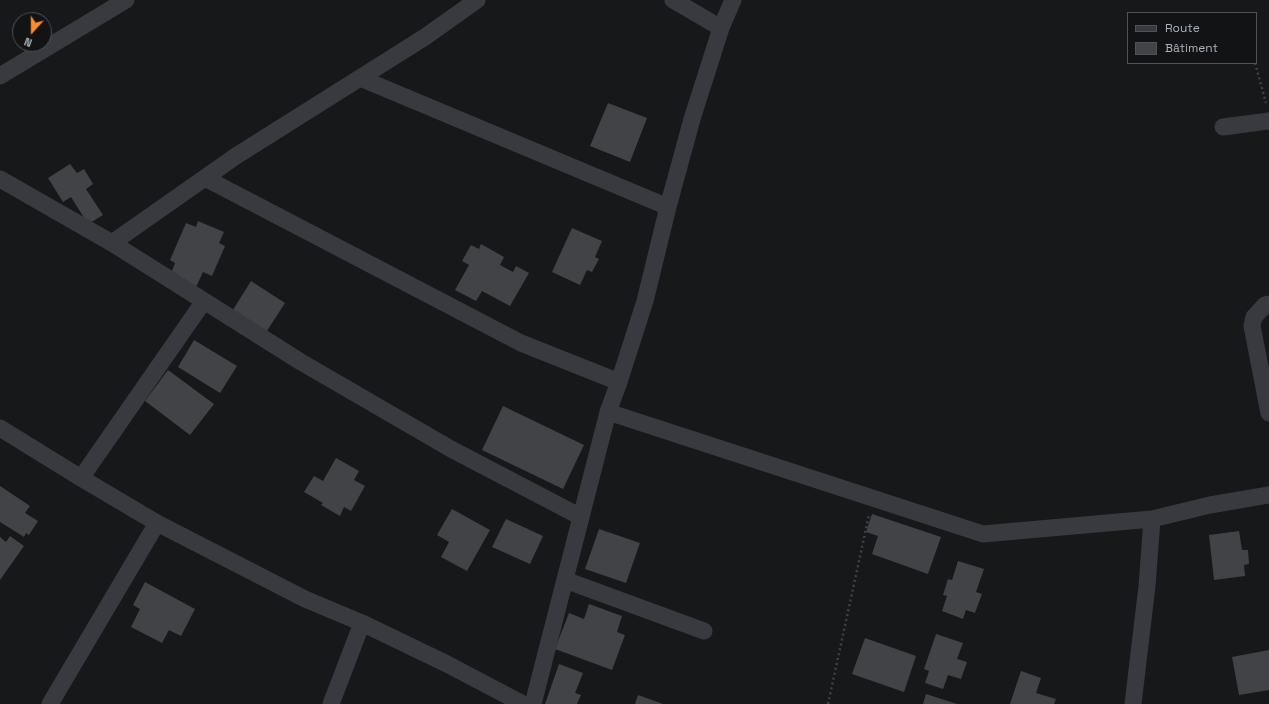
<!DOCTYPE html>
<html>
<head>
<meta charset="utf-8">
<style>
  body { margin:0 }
  #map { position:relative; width:1269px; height:704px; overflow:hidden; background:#17181a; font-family:"Space Grotesk",sans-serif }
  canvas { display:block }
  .legend { position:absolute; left:1127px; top:12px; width:130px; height:52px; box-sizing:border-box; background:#121315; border:1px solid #4e5357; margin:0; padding:5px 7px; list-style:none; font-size:12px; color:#a8b2ba }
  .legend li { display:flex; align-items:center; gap:8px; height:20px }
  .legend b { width:20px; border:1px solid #4e5357 }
  .north { position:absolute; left:12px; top:12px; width:40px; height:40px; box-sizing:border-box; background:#121315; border:1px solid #4e5357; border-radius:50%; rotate:201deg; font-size:11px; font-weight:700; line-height:16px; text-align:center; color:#a8b2ba }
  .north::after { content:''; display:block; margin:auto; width:14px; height:18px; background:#ff8b2a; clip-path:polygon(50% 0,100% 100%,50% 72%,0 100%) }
</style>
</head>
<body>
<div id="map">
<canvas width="1269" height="704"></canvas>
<ul class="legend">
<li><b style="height:5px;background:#383a3f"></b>Route</li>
<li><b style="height:11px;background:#414347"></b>Bâtiment</li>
</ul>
<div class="north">N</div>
</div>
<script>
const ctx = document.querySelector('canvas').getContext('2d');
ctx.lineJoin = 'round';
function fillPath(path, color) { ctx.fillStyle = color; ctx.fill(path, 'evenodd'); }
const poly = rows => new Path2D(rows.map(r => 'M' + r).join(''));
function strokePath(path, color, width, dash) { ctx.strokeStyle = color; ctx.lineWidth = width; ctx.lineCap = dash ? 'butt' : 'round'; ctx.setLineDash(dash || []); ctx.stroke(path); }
const building = poly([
  [608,103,647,118,630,162,590,146],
  [70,164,77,173,84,169,93,184,86,189,103,215,88,224,71,197,63,202,48,178],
  [198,221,224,232,219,243,225,246,212,276,203,272,196,287,170,276,175,263,170,260,186,223,196,227],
  [572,228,602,241,595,257,599,259,592,272,587,270,580,285,552,272],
  [481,244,504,257,500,265,513,272,516,266,529,273,510,306,482,291,476,301,455,290,469,265,462,261,471,245,479,249],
  [251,281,285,303,265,334,231,313],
  [194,340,237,366,220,393,178,367],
  [168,370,214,404,190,435,145,401],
  [503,406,584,445,563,489,482,450],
  [336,458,359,471,354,480,365,486,351,511,344,507,340,516,321,505,323,503,304,492,314,476,323,481],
  [0,486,30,506,25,513,38,521,29,535,26,533,24,537,0,522],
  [452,509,490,530,467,571,441,557,449,542,437,535],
  [872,514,941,537,928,574,872,554,878,536,866,532],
  [506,519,543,536,530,564,492,547],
  [599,529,640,543,626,583,585,569],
  [1239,531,1242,550,1248,550,1249,564,1244,565,1245,576,1214,580,1209,535],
  [10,536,24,546,0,580,0,537,6,542],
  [958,561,984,569,976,592,982,594,975,613,966,610,963,619,942,611,947,596,943,595,948,579,952,580],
  [145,582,195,609,181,636,169,630,162,643,131,627,140,609,133,605],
  [589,604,622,616,617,632,625,635,612,670,555,649,569,613,584,619],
  [936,634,963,643,957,659,967,662,961,679,948,675,943,689,925,683,929,671,924,669],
  [865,638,916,656,904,692,852,674],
  [1269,650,1269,690,1239,695,1232,657],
  [559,664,583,673,575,693,581,695,577,704,545,704],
  [1021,671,1041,678,1036,693,1056,699,1054,704,1010,704],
  [926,694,957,704,923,704],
  [638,695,663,704,635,704]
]);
const path = poly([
  [1255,63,1266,103],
  [828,704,869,515]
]);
const minor = poly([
  [673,0,721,28],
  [0,76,126,0],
  [360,78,668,207],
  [1223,127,1269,121],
  [205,178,521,343,619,382],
  [0,179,112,243,301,362,451,449,581,517],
  [112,243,236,156,425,37,477,0],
  [1269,304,1265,305,1254,317,1252,326,1269,413],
  [608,412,983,534,1152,519,1210,505,1269,495],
  [0,428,81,478,157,523,305,599,362,623,447,664,523,704],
  [81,478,204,301],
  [565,580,704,631],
  [50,704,157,523],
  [331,704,362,623],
  [533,704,608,412,619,382,645,301,668,207,692,119,721,28,733,0],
  [1133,704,1147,586,1152,519]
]);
fillPath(building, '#414347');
strokePath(path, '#3e4246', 2.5, [2, 3]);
strokePath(minor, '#383a3f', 17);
</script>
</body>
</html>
